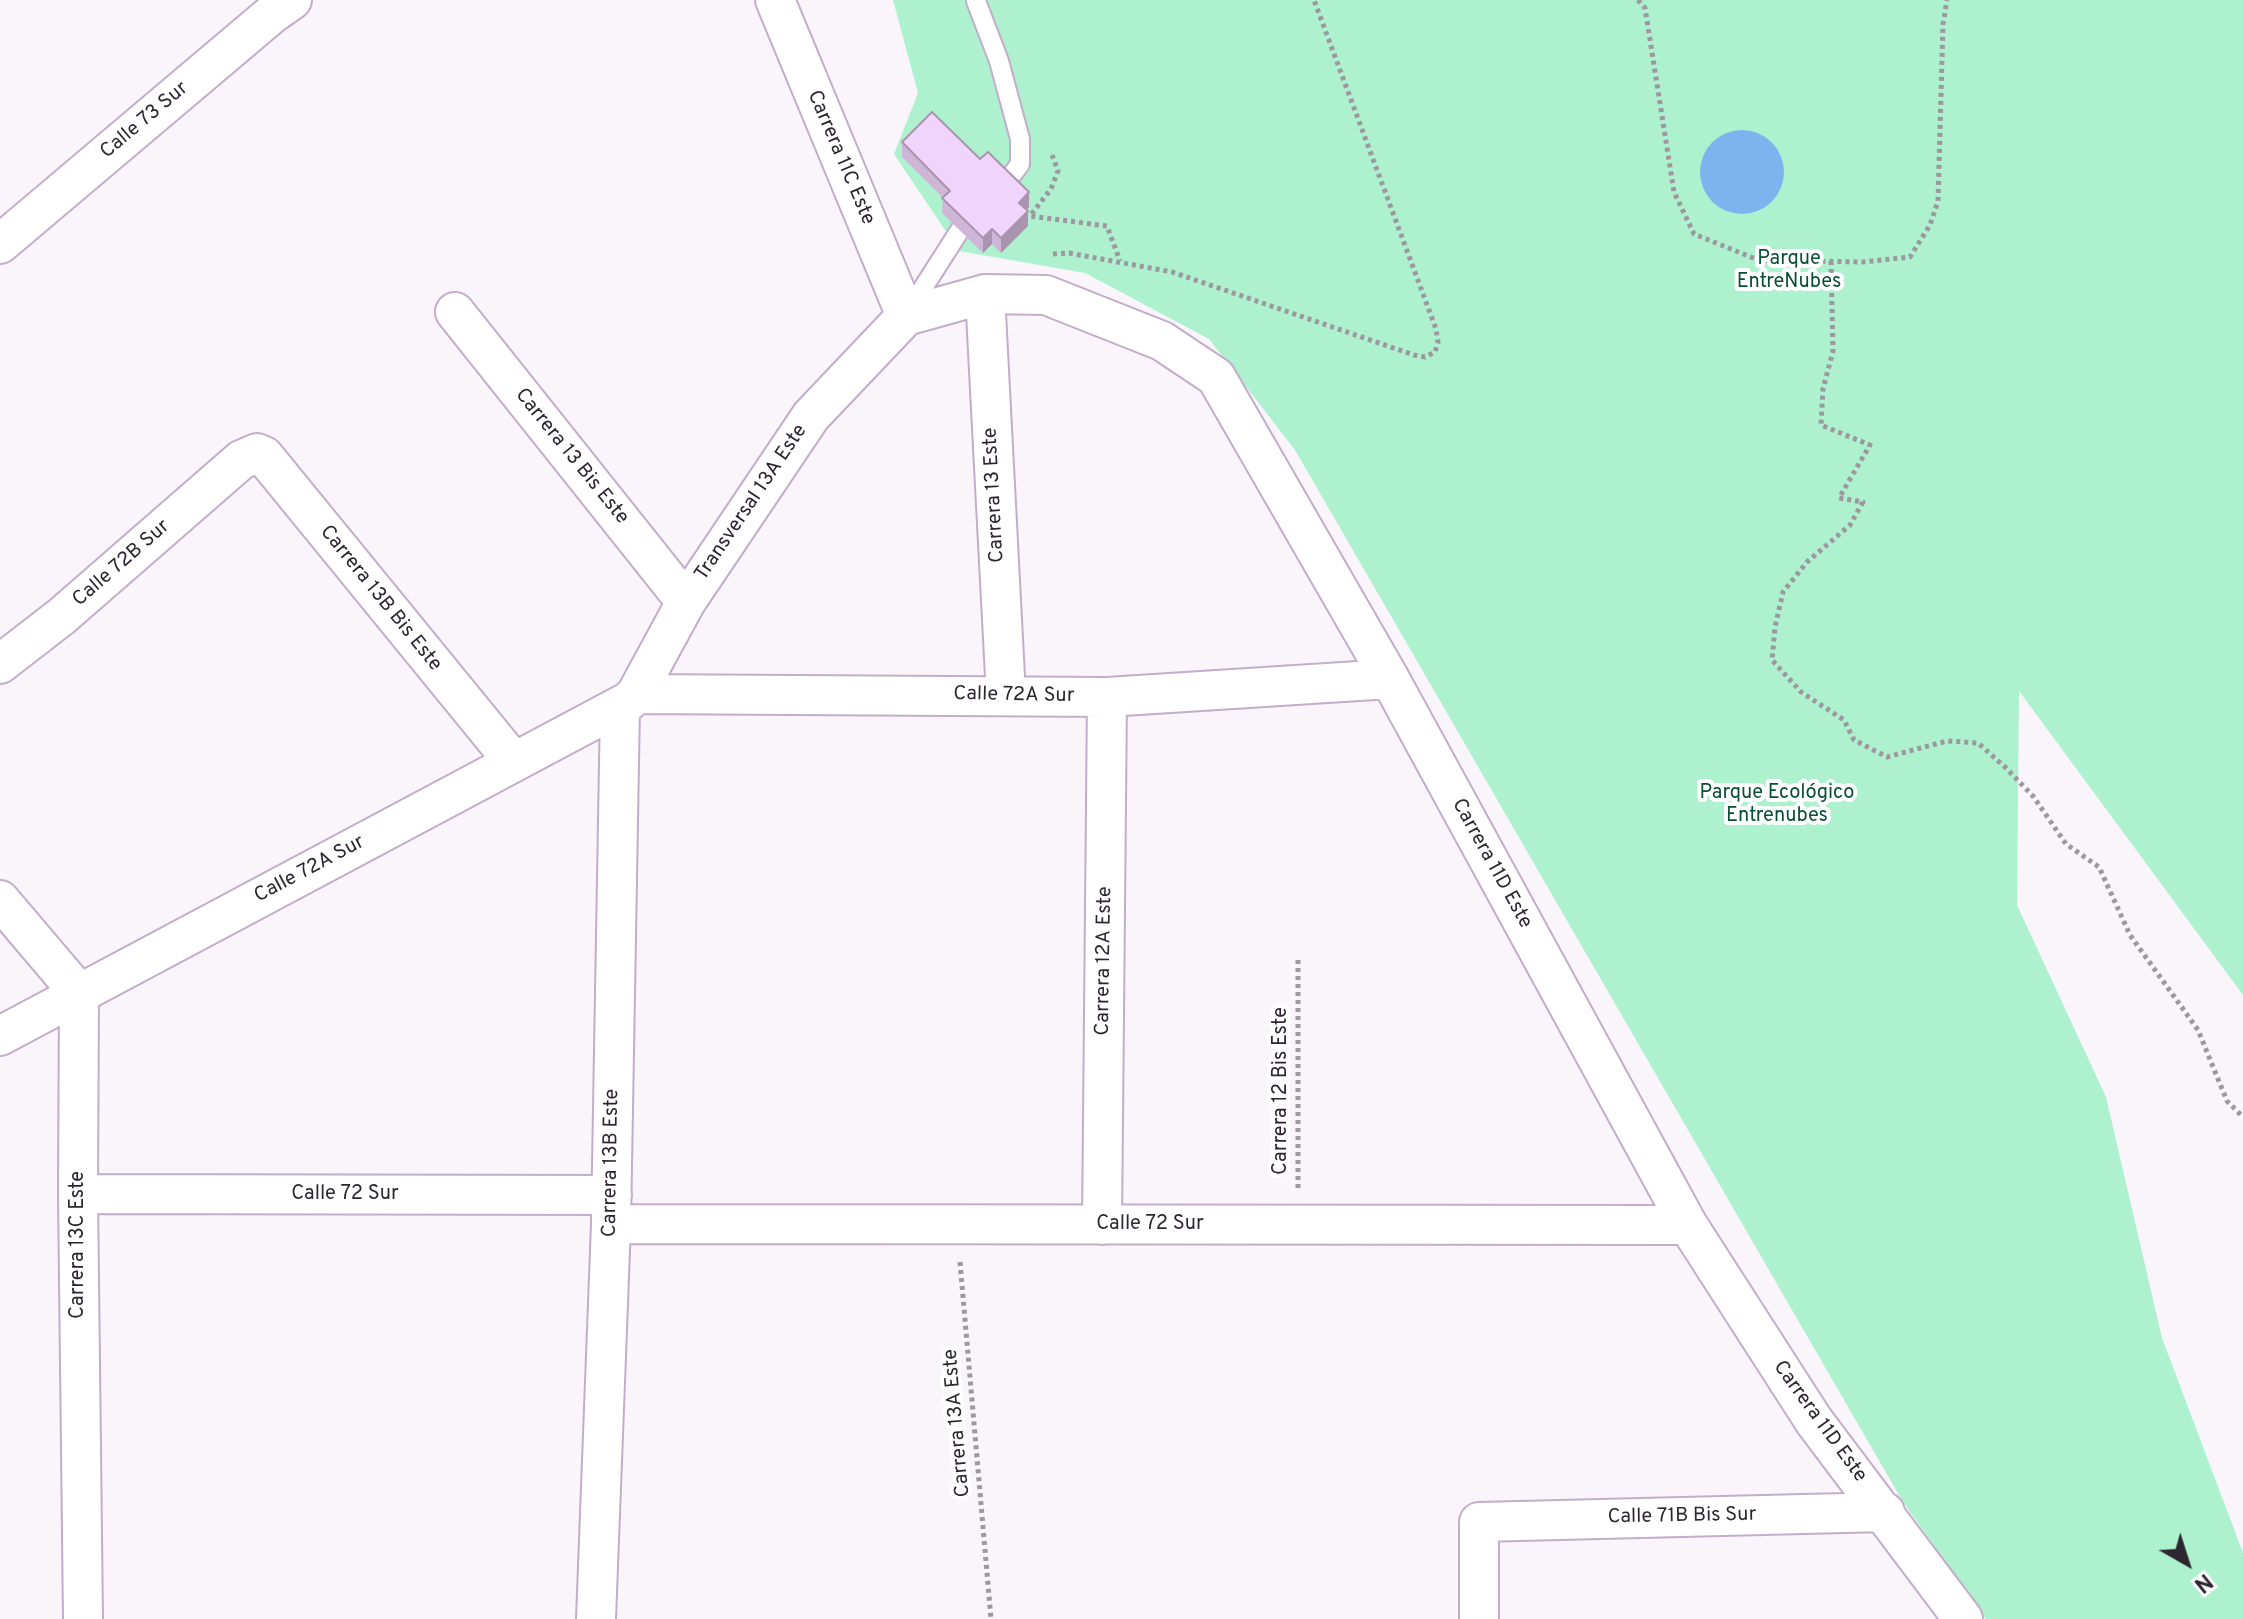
<!DOCTYPE html>
<html>
<head>
<meta charset="utf-8">
<style>
  body { margin:0 }
  #map { position:relative; width:2243px; height:1619px; overflow:hidden; background:#f9f5fb; font-family:Overpass,sans-serif }
  canvas { display:block }
  .north { position:absolute; left:2147px; top:1523px; width:80px; height:80px; -webkit-text-stroke:6px #fff; paint-order:stroke; rotate:141deg; font-size:22px; font-weight:700; line-height:32px; text-align:center; color:#2d2530 }
  .north::after { content:''; display:block; margin:auto; width:28px; height:36px; background:#2d2530; clip-path:polygon(50% 0,100% 100%,50% 72%,0 100%) }
</style>
</head>
<body>
<div id="map">
<canvas width="2243" height="1619"></canvas>
<div class="north">N</div>
</div>
<script>
const ctx = document.querySelector('canvas').getContext('2d');
ctx.lineJoin = 'round';
function fillPath(path, color) { ctx.fillStyle = color; ctx.fill(path, 'evenodd'); }
const poly = rows => new Path2D(rows.map(r => 'M' + r).join(''));
function strokePath(path, color, width, dash) { ctx.strokeStyle = color; ctx.lineWidth = width; ctx.lineCap = dash ? 'butt' : 'round'; ctx.setLineDash(dash || []); ctx.stroke(path); }
function write(font, color, halo, rows, align = 'center') {
  ctx.font = font + ' Overpass,sans-serif'; ctx.lineWidth = 8; ctx.setLineDash([]); ctx.textBaseline = 'middle'; ctx.strokeStyle = halo; ctx.fillStyle = color; for (const [text, x, y, turn = 0] of rows) {
    ctx.save(); ctx.translate(x, y); ctx.rotate((+turn || 0) * Math.PI / 180); ctx.textAlign = isNaN(turn) ? turn : align; if (halo) ctx.strokeText(text, 0, 0); ctx.fillText(text, 0, 0); ctx.restore();
  }
}
const green = poly([
  [893,0,2243,0,2243,995,2019,691,2017,905,2106,1097,2162,1338,2243,1553,2243,1619,1986,1619,1903,1502,1295,450,1209,339,1085,273,959,251,894,154,918,93]
]);
const water = poly([
  '1700 172a42 42 0 1 1 84 0a42 42 0 1 1-84 0Z'
]);
const path = poly([
  [1638,0,1645,8,1674,192,1694,234,1758,260,1863,262,1910,257,1930,225,1938,201,1943,24,1947,0],
  [1052,155,1058,171,1051,189,1030,216,1107,226,1120,261],
  [1053,254,1069,253,1172,272,1414,355,1425,357,1435,352,1438,342,1436,329,1314,0],
  [1831,261,1833,351,1823,389,1821,425,1870,445,1839,498,1863,502,1850,525,1807,562,1783,592,1775,627,1772,660,1801,692,1844,720,1854,740,1887,757,1947,741,1978,743,2005,767,2033,796,2066,844,2099,867,2130,935,2198,1030,2227,1101,2243,1117],
  [1298,1188,1298,958],
  [960,1262,991,1619]
]);
const lane = poly([
  [976,1,999,61,1020,139,1020,164,1005,184],
  [907,313,960,230]
]);
const street = poly([
  [775,0,906,316],
  [0,244,272,14,292,0],
  [985,294,1006,696],
  [455,312,686,602],
  [906,316,985,294,1046,295,1162,341,1216,377,1390,679,1688,1225,1814,1421,1963,1619],
  [0,664,62,616,241,460,257,453,264,456,513,761],
  [636,694,1107,697,1390,679],
  [0,900,79,993,78,1194,83,1619],
  [0,1036,629,701,636,694,686,602,811,416,906,316],
  [78,1194,612,1195],
  [611,1224,1688,1225],
  [1102,1225,1107,697],
  [596,1619,611,1224,620,706],
  [1479,1619,1479,1522,1885,1512]
]);
const wall = poly([
  [902,142,1029,207,1026,210,1028,226,1001,253,992,244,983,253,942,213,943,198,902,157]
]);
const shadedWall = poly([
  [1029,192,1029,207,1019,218,1019,203],
  [1028,211,1028,226,1001,253,1001,238],
  [992,229,992,244,983,253,983,238]
]);
const building = poly([
  [932,112,980,159,988,152,1029,192,1019,203,1028,211,1001,238,992,229,983,238,942,198,950,191,902,142,932,112]
]);
const streetNames = [
  ["Calle 73 Sur",145,121,-40],
  ["Carrera 11C Este",840,158,67],
  ["Carrera 13 Bis Este",571,457,51],
  ["Carrera 13 Este",995,495,-93],
  ["Transversal 13A Este",752,503,-56],
  ["Calle 72B Sur",122,564,-41],
  ["Carrera 13B Bis Este",380,599,51],
  ["Calle 72A Sur",1014,696,1],
  ["Carrera 11D Este",1491,864,61],
  ["Calle 72A Sur",310,870,-28],
  ["Carrera 12A Este",1105,961,-89],
  ["Carrera 12 Bis Este",1282,1091,-90],
  ["Carrera 13B Este",612,1163,-89],
  ["Calle 72 Sur",345,1195],
  ["Calle 72 Sur",1150,1225],
  ["Carrera 13C Este",79,1245,-90],
  ["Carrera 11D Este",1819,1422,54],
  ["Carrera 13A Este",958,1423,-95],
  ["Calle 71B Bis Sur",1682,1517,-1]
];
const parkNames = [
  ["Parque",1789,260],
  ["EntreNubes",1789,283],
  ["Parque Ecológico",1777,794],
  ["Entrenubes",1777,817]
];
fillPath(green, '#adf1ce');
fillPath(water, '#7db4ee');
strokePath(lane, '#c2adca', 22);
strokePath(street, '#c2adca', 42);
strokePath(path, '#9d97a0', 5, [4, 4]);
strokePath(lane, '#fff', 18);
strokePath(street, '#fff', 38);
fillPath(wall, '#cfb6d9');
fillPath(shadedWall, '#a994b0');
fillPath(building, '#f1d4fc');
strokePath(building, '#a994b0', 2);
write('20px', '#2d2530', '#fff', streetNames);
write('20px', '#084f35', '#fff', parkNames);
</script>
</body>
</html>
